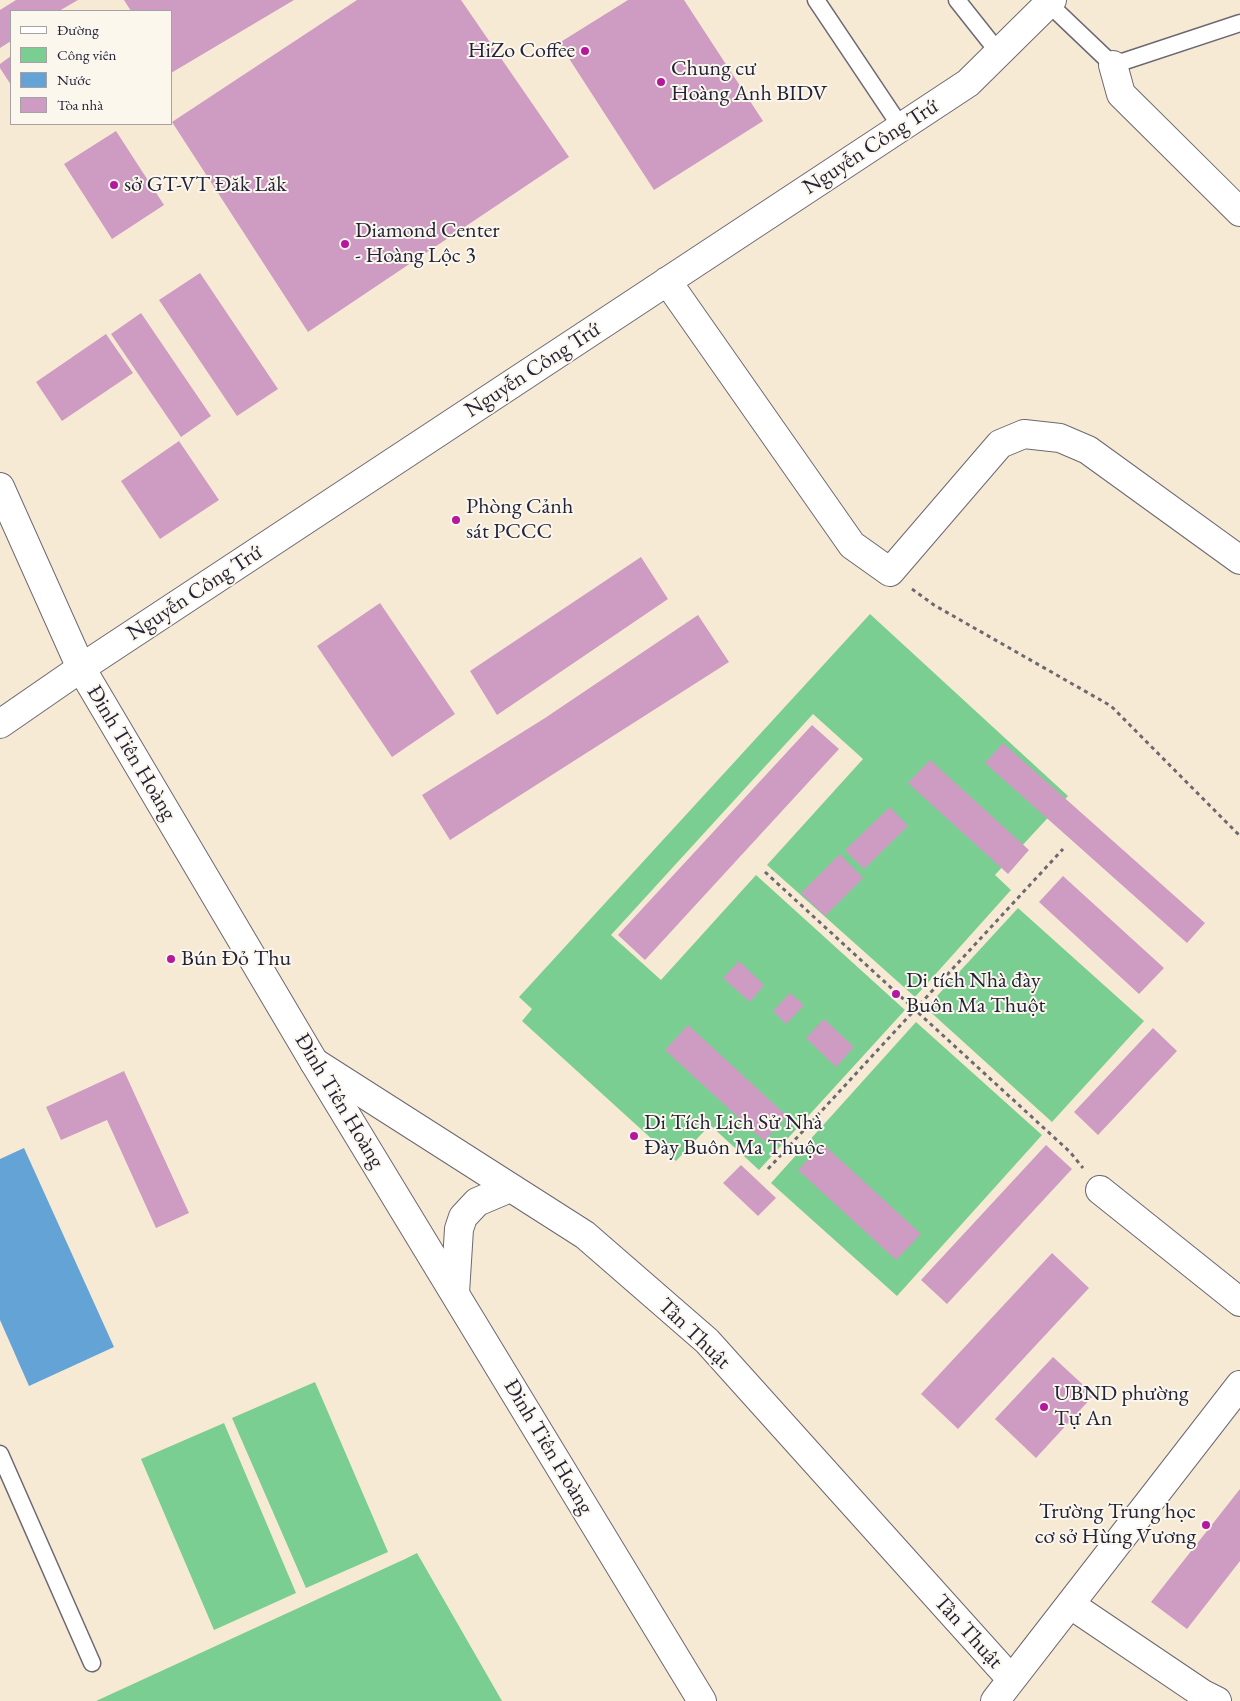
<!DOCTYPE html>
<html>
<head>
<meta charset="utf-8">
<style>
  body { margin:0 }
  #map { position:relative; width:1240px; height:1701px; overflow:hidden; background:#f7ead5; font-family:"EB Garamond",serif }
  canvas { display:block }
  .legend { position:absolute; left:10px; top:10px; width:162px; height:115px; box-sizing:border-box; background:#fbf7ec; border:1px solid #a4a2a5; margin:0; padding:6px 9px; list-style:none; font-size:15px; color:#22223b }
  .legend li { display:flex; align-items:center; gap:10px; height:25px }
  .legend b { width:25px; border:1px solid #a4a2a5 }
</style>
</head>
<body>
<div id="map">
<canvas width="1240" height="1701"></canvas>
<ul class="legend">
<li><b style="height:6px;background:#fff"></b>Đường</li>
<li><b style="height:14px;background:#7ace91"></b>Công viên</li>
<li><b style="height:14px;background:#64a3d6"></b>Nước</li>
<li><b style="height:14px;background:#ce9bc3"></b>Tòa nhà</li>
</ul>
</div>
<script>
const ctx = document.querySelector('canvas').getContext('2d');
ctx.lineJoin = 'round';
function fillPath(path, color) { ctx.fillStyle = color; ctx.fill(path, 'evenodd'); }
const poly = rows => new Path2D(rows.map(r => 'M' + r).join(''));
function strokePath(path, color, width, dash) { ctx.strokeStyle = color; ctx.lineWidth = width; ctx.lineCap = dash ? 'butt' : 'round'; ctx.setLineDash(dash || []); ctx.stroke(path); }
function write(font, color, halo, rows, align = 'center') {
  ctx.font = font + ' "EB Garamond",serif'; ctx.lineWidth = 4; ctx.setLineDash([]); ctx.textBaseline = 'middle'; ctx.strokeStyle = halo; ctx.fillStyle = color; for (const [text, x, y, turn = 0] of rows) {
    ctx.save(); ctx.translate(x, y); ctx.rotate((+turn || 0) * Math.PI / 180); ctx.textAlign = isNaN(turn) ? turn : align; if (halo) ctx.strokeText(text, 0, 0); ctx.fillText(text, 0, 0); ctx.restore();
  }
}
const green = poly([
  [870,614,1068,796,995,875,1011,890,915,997,767,865,863,759,813,714,611,935,661,980,756,875,905,1010,759,1170,710,1125,676,1161,522,1021,532,1009,519,997],
  [1018,908,1144,1021,1052,1122,926,1008],
  [916,1022,1042,1135,897,1296,771,1183],
  [315,1382,388,1552,306,1588,232,1418],
  [224,1423,296,1593,214,1630,141,1459],
  [417,1553,502,1701,96,1701,405,1559]
]);
const water = poly([
  [24,1148,114,1347,29,1386,0,1320,0,1159]
]);
const building = poly([
  [16,0,78,0,59,11,11,11,11,41,0,48,0,10],
  [124,0,294,0,171,73,171,11,131,11],
  [357,0,461,0,569,157,308,332,172,122],
  [628,0,684,0,763,121,654,190,559,43],
  [11,56,11,85,0,68,0,64],
  [116,131,164,205,112,239,64,164],
  [200,273,278,389,237,416,159,300],
  [141,313,211,416,181,437,111,334],
  [106,334,133,373,62,421,36,382],
  [179,441,219,500,160,539,121,481],
  [641,557,668,599,497,715,470,671],
  [380,603,455,714,392,757,317,646],
  [698,615,729,662,450,840,422,795,545,718],
  [812,725,839,749,645,960,618,935],
  [1003,743,1205,923,1187,943,985,763],
  [930,760,1029,850,1008,874,908,783],
  [890,807,908,826,864,869,845,850],
  [840,854,863,878,825,916,801,893],
  [1063,876,1164,968,1139,994,1039,902],
  [739,961,764,985,750,1002,723,978],
  [790,993,804,1005,786,1024,773,1011],
  [824,1019,854,1047,836,1067,806,1038],
  [688,1025,787,1116,764,1141,665,1050],
  [1153,1028,1177,1051,1098,1135,1074,1112],
  [124,1071,189,1213,156,1228,107,1120,61,1140,46,1107],
  [823,1144,921,1234,896,1260,798,1170],
  [1046,1145,1072,1169,947,1304,921,1280],
  [741,1165,776,1198,758,1216,723,1183],
  [1052,1253,1089,1288,958,1429,921,1394],
  [1053,1357,1094,1395,1036,1458,995,1419],
  [1240,1489,1240,1561,1187,1629,1151,1602]
]);
const path = poly([
  [912,589,934,605,1111,706,1240,836],
  [765,872,1070,1152,1083,1168],
  [768,1169,1063,849]
]);
const service = poly([
  [816,0,901,127],
  [957,0,999,53],
  [1049,4,1113,65,1240,23],
  [0,1454,92,1663]
]);
const minor = poly([
  [1113,65,1121,94,1240,212],
  [667,281,852,545,890,572,1000,444,1024,434,1060,438,1088,450,1240,560],
  [0,724,81,668,968,83,1052,0],
  [314,1062,585,1235,707,1341,1011,1679],
  [1100,1190,1240,1302],
  [455,1293,459,1229,463,1217,477,1202,510,1188],
  [1071,1605,1203,1694,1217,1701],
  [995,1701,1240,1385]
]);
const tertiary = poly([
  [0,487,81,668,314,1062,702,1701]
]);
const markers = [
  [585,51,5,"#b5179e"],
  [661,82,5,"#b5179e"],
  [114,185,5,"#b5179e"],
  [345,244,5,"#b5179e"],
  [456,520,5,"#b5179e"],
  [171,959,5,"#b5179e"],
  [896,994,5,"#b5179e"],
  [634,1136,5,"#b5179e"],
  [1044,1407,5,"#b5179e"],
  [1206,1525,5,"#b5179e"]
];
const poiNames = [
  ["HiZo Coffee",575,51,"right"],
  ["Chung cư",671,69],
  ["Hoàng Anh BIDV",671,94],
  ["sở GT-VT Đăk Lăk",124,185],
  ["Diamond Center",355,231],
  ["- Hoàng Lộc 3",355,256],
  ["Phòng Cảnh",466,507],
  ["sát PCCC",466,532],
  ["Bún Đỏ Thu",181,959],
  ["Di tích Nhà đày",906,981],
  ["Buôn Ma Thuột",906,1006],
  ["Di Tích Lịch Sử Nhà",644,1123],
  ["Đày Buôn Ma Thuộc",644,1148],
  ["UBND phường",1054,1394],
  ["Tự An",1054,1419],
  ["Trường Trung học",1196,1512,"right"],
  ["cơ sở Hùng Vương",1196,1537,"right"]
];
const streetNames = [
  ["Nguyễn Công Trứ",871,147,-33],
  ["Nguyễn Công Trứ",533,370,-33],
  ["Nguyễn Công Trứ",195,593,-33],
  ["Đinh Tiên Hoàng",131,753,59],
  ["Đinh Tiên Hoàng",339,1101,59],
  ["Tân Thuật",694,1334,44],
  ["Đinh Tiên Hoàng",548,1447,59],
  ["Tân Thuật",968,1632,48]
];
fillPath(green, '#7ace91');
fillPath(water, '#64a3d6');
fillPath(building, '#ce9bc3');
strokePath(service, '#6d6871', 19);
strokePath(minor, '#6d6871', 30);
strokePath(tertiary, '#6d6871', 30);
strokePath(path, '#6d6871', 3, [4, 4]);
strokePath(service, '#fff', 16);
strokePath(minor, '#fff', 28);
strokePath(tertiary, '#fff', 28);
for (const [x, y, r, color] of markers) { const dot = new Path2D(); dot.arc(x, y, r, 0, 2 * Math.PI); ctx.fillStyle = color; ctx.fill(dot); strokePath(dot, '#fbf7ec', 2); }
write('22px', '#22223b', '#fbf7ec', poiNames, 'left');
write('22px', '#22223b', '#fbf7ec', streetNames);
</script>
</body>
</html>
